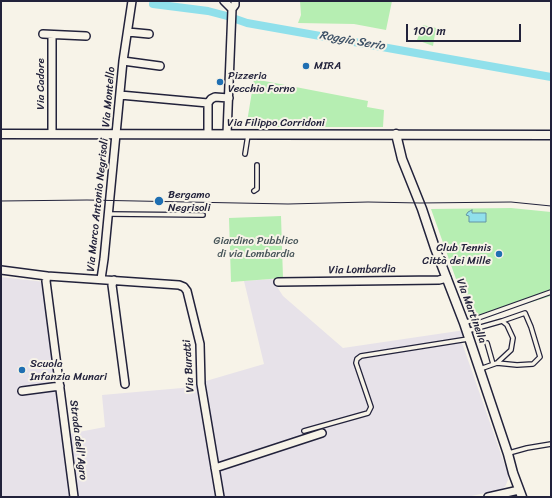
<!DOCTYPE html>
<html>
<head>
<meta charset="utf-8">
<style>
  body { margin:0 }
  #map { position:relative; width:552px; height:498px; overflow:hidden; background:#f7f3e8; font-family:Sriracha,sans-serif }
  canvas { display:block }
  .frame { position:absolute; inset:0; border:2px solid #22223b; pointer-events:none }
  .scale { position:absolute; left:406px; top:24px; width:115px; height:18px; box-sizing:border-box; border:2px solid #22223b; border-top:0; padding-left:5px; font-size:12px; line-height:14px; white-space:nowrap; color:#22223b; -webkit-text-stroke:3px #f7f3e8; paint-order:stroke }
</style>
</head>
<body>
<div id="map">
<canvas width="552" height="498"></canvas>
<div class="frame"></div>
<div class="scale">100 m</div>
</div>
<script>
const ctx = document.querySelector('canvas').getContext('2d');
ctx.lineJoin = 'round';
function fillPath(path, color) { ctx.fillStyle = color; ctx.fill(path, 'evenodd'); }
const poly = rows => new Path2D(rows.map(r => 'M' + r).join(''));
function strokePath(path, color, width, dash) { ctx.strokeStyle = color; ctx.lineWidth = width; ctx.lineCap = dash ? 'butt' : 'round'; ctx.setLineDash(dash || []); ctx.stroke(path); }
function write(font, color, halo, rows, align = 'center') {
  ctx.font = font + ' Sriracha,sans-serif'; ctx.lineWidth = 4; ctx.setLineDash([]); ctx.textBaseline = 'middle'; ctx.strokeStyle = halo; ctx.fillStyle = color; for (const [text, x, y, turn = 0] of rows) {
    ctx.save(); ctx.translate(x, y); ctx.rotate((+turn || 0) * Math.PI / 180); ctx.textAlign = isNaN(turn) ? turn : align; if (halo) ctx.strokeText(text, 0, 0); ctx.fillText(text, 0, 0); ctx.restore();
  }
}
const built = poly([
  [1,277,45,282,63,435,105,427,102,395,182,388,264,364,244,281,272,279,283,296,343,348,465,330,461,340,508,474,508,480,505,487,499,490,467,497,1,497]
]);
const green = poly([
  [300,1,392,1,386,30,354,24,298,23,301,15],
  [423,25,436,28,433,46,417,40],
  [254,79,368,101,367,107,384,110,383,127,268,127,268,125,247,122],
  [511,208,551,212,551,296,471,321,431,209],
  [281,216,283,278,231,282,229,218]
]);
const water = poly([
  [472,210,472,213,486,213,486,222,469,222,469,216,466,215,468,212,472,210]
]);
const canal = poly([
  [153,4,208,11,227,16,247,23,551,77]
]);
const service = poly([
  [245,154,248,135],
  [254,191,257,189,257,165],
  [109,214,203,215],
  [464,323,551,292],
  [467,331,502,321,507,325,513,338,511,350,497,363,480,369],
  [487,343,493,364],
  [497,363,517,365,533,364,540,357,531,327,525,313,502,321],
  [304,431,368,413,371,407,356,363,357,359,361,356,468,339],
  [509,453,527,448,551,444]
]);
const minor = poly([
  [224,1,232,9],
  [128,32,149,34],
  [43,34,86,36],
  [52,35,52,133],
  [123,61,160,66],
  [120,95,208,103],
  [208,134,208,103,211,99,215,97,229,98],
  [227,134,232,9,235,5,235,1],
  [1,270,47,276,179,285,184,287,187,291,200,344,201,384,220,497],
  [47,276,46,281,74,497],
  [101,279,104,259,123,61,132,1],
  [114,280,112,285,125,384],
  [278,282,439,280,447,278],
  [22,391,60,386],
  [215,468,322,433],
  [488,497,519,490]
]);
const tertiary = poly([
  [1,134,551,135],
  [396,134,402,159,422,209,435,248,464,323,508,454,513,473,522,497]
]);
const tram = poly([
  [1,201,87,200,288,204,368,202,420,203,511,202,551,206]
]);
const markers = [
  [306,66,4,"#1f6fb2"],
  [220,82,4,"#1f6fb2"],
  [159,201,5,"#1f6fb2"],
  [499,254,4,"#1f6fb2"],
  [22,370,4,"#1f6fb2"]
];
const poiNames = [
  ["MIRA",314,66],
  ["Pizzeria",228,76],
  ["Vecchio Forno",228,89],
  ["Bergamo",168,195],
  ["Negrisoli",168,208],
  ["Club Tennis",491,248,"right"],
  ["Città dei Mille",491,261,"right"],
  ["Scuola",30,364],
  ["Infanzia Munari",30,377]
];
const streetNames = [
  ["Via Cadore",41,84,-90],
  ["Via Montello",109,97,-85],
  ["Via Filippo Corridoni",276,123],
  ["Via Marco Antonio Negrisoli",98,205,-84],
  ["Via Lombardia",362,270,-1],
  ["Via Martinella",471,311,70],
  ["Via Buratti",189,366,-94],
  ["Strada dell'Agro",78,440,83]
];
const parkNames = [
  ["Giardino Pubblico",256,241],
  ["di via Lombardia",256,254]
];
const waterNames = [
  ["Roggia Serio",352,41,10]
];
fillPath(built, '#e7e2e9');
fillPath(green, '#b6eeb2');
fillPath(water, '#90e0eb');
strokePath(water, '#6494a5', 1);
strokePath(canal, '#90e0eb', 8);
strokePath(service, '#22223b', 6);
strokePath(minor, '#22223b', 10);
strokePath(tertiary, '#22223b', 11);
strokePath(service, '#f7f3e8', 3.5);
strokePath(minor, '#f7f3e8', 7);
strokePath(tertiary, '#f7f3e8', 8);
strokePath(tram, '#22223b', 1);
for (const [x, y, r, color] of markers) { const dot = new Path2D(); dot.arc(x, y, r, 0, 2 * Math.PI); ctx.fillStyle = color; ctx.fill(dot); strokePath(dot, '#f7f3e8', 1.5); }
write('11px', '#22223b', '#f7f3e8', poiNames, 'left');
write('11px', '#22223b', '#f7f3e8', streetNames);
write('11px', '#475559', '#f7f3e8', parkNames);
write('italic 12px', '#3e5267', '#f7f3e8', waterNames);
</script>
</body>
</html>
